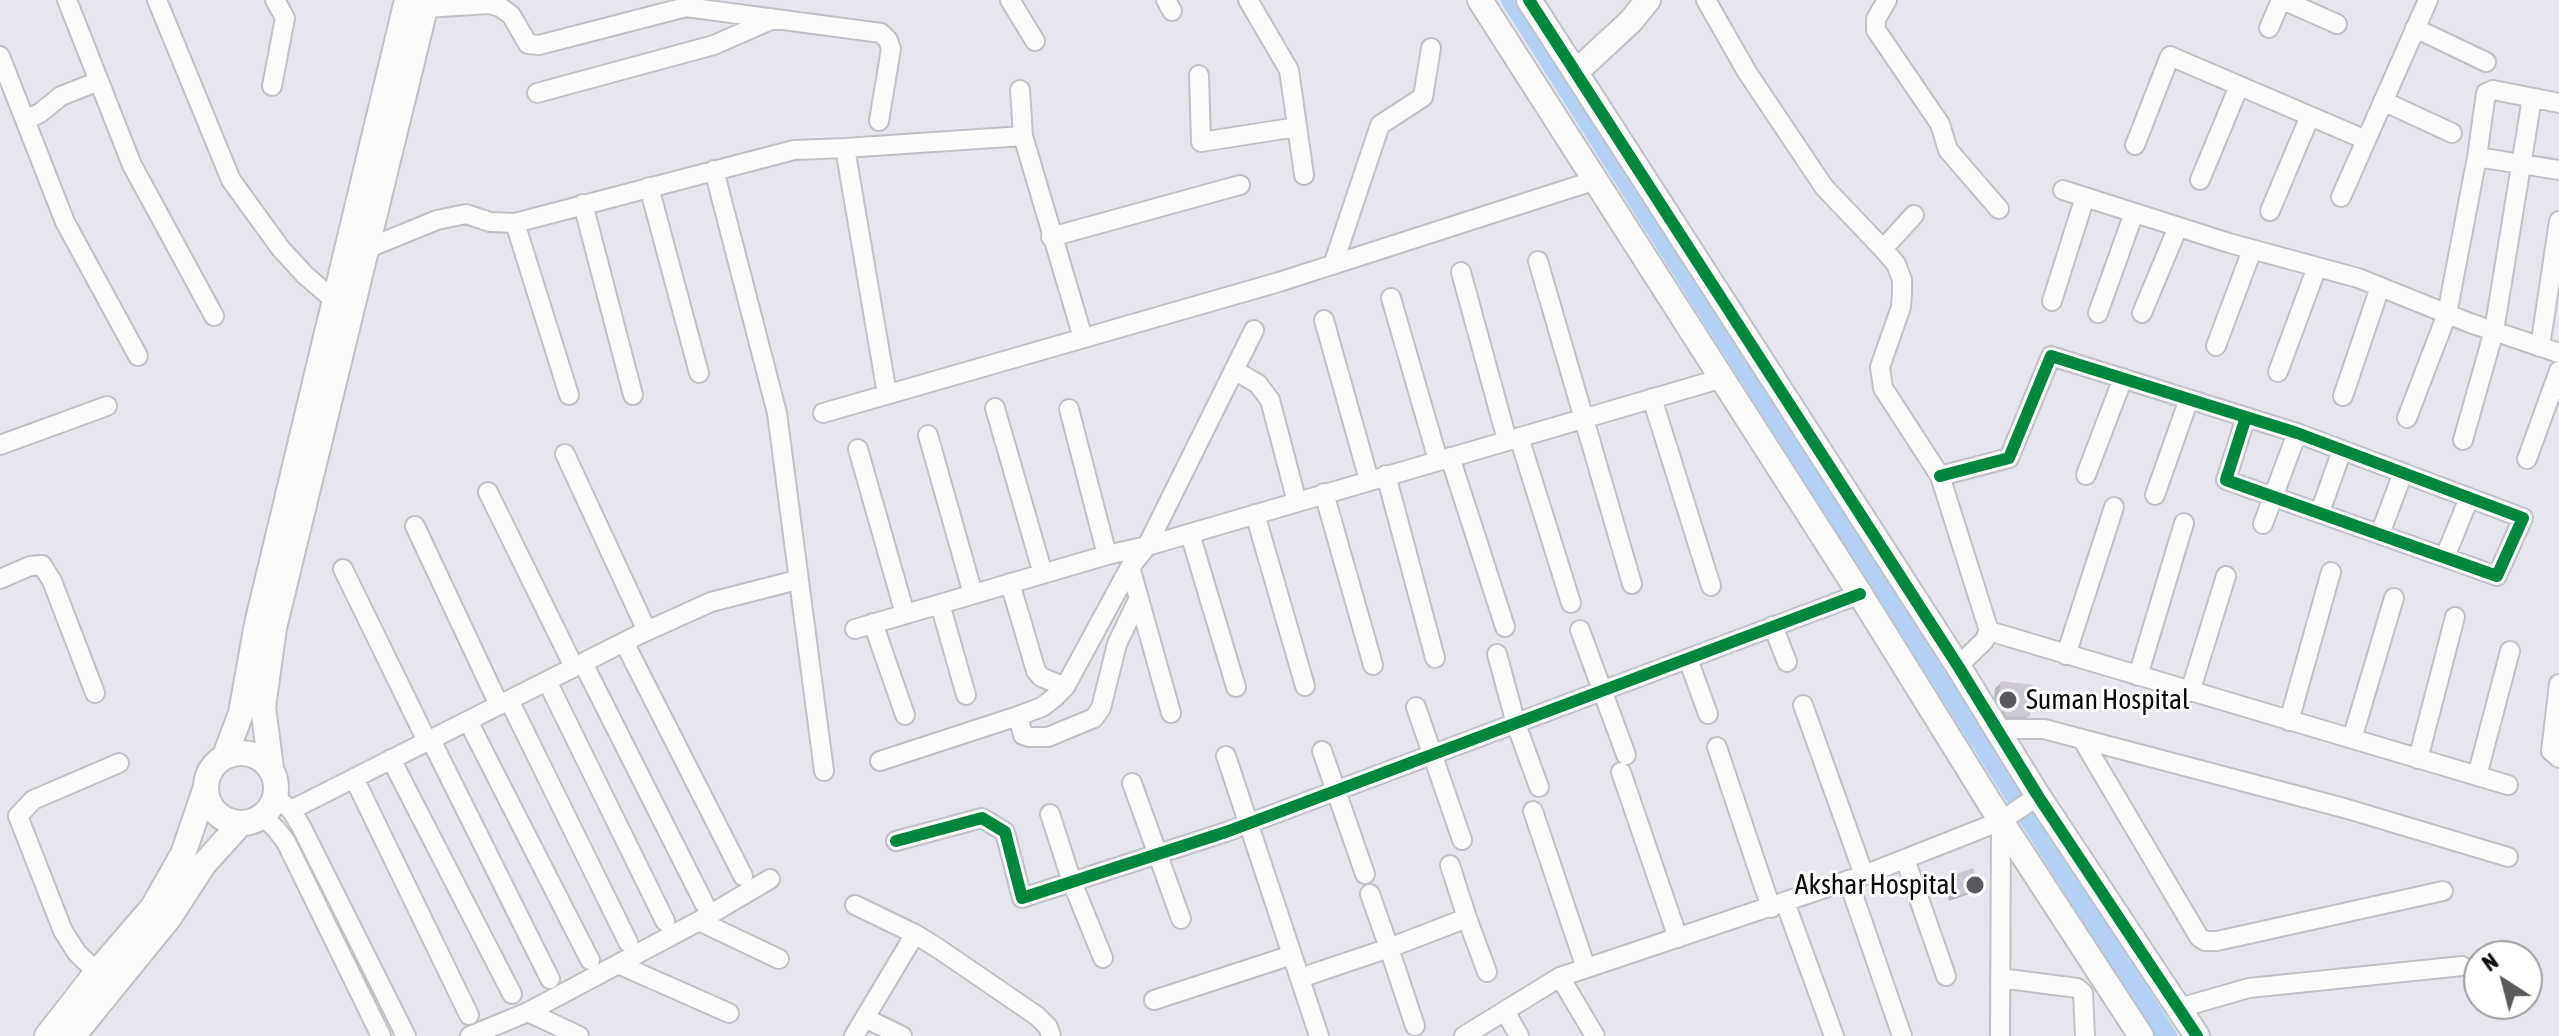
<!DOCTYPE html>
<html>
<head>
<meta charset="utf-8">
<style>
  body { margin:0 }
  #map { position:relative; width:2559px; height:1036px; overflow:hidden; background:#e6e7ee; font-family:"Asap Condensed",sans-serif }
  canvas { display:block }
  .north { position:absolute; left:2463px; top:940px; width:80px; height:80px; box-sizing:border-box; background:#fff; border:2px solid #9d9d9f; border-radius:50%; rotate:324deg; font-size:22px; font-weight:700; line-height:32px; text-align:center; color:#0b0b0f }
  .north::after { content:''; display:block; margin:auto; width:28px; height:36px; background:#58585d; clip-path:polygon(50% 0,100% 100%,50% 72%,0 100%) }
</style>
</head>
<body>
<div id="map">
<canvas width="2559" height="1036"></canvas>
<div class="north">N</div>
</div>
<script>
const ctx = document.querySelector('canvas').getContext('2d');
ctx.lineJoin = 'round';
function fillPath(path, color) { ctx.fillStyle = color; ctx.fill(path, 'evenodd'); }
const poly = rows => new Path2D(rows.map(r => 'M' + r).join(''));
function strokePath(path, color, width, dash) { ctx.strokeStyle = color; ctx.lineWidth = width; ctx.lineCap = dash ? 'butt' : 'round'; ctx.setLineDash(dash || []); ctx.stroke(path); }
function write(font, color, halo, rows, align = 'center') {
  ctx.font = font + ' "Asap Condensed",sans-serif'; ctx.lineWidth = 6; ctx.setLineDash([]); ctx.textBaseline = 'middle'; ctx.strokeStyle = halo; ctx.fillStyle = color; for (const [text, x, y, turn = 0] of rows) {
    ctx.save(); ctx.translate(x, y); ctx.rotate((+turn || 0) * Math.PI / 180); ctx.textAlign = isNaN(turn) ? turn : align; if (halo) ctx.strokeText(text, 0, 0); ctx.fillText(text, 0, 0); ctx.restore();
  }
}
const shadow = poly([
  [2001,683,2028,716,2022,722,2001,722,1993,709,1995,688],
  [1949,878,1977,888,1972,893,1949,901,1944,884]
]);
const canal = poly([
  [1511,0,2167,1036]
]);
const building = poly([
  [2001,681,2034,685,2030,717,2007,717,1998,702],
  [1973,868,1980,888,1955,897,1948,877]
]);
const minor = poly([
  [67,0,132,165,214,316],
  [157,0,231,180,281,249,305,275,335,301],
  [1010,0,1035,41],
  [1166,0,1172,11],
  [1248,0,1289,70,1304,175],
  [1706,0,1747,72,1824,187,1883,249,1914,215],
  [1887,0,1876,19,1876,30,1940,124,1948,150,1999,209],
  [2283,0,2337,24],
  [425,8,489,4,500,7,511,15,528,44,539,45,686,7,881,33,888,40,891,49,879,121],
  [2269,28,2281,0],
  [2415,28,2486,62],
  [0,56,65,222,138,356],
  [1199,75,1201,142,1297,127],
  [272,86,285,18,275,0],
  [1020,90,1023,136],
  [537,93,714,45,773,19],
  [2383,101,2452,133],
  [25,120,40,113,61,96,99,81],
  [2135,145,2170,56,2366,140],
  [845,148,1023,136,1083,338],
  [2477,157,2559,170],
  [714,170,777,413,824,771],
  [2200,180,2239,86],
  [649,187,699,373],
  [2063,190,2229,243,2358,278,2470,323,2559,353],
  [2341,197,2428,0],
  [583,204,633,395],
  [2270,211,2310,116],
  [515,223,569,395],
  [1051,237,1240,185],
  [366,249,437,220,466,214,490,222,515,223,794,150,845,148,887,394],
  [1883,249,1896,264,1902,280,1902,292,1901,307,1880,367,1883,388,1940,476,1989,631],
  [1538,261,1632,584],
  [1333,265,1380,125,1423,97,1431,48],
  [1461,272,1507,440],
  [1391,298,1438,460],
  [2052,301,2085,197],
  [2098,313,2134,213],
  [2142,313,2178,227],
  [1324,320,1369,480],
  [2216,346,2252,250],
  [2540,347,2559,221],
  [1234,370,1258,384,1270,400,1297,502],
  [2278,372,2317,267],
  [2343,396,2380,287],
  [1652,398,1711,586],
  [995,408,1043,574],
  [1069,409,1107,555],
  [823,413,1279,282,1596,180],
  [2407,418,2447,314,2477,157,2486,93,2493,90,2559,103],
  [928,435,973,594],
  [1519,437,1571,603],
  [2463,440,2494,331,2532,98],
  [0,445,107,406],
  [858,449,905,614],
  [565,454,647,631],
  [1450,457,1505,627],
  [2527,459,2559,371],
  [1386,475,1435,658],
  [2086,475,2123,378],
  [1940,476,2009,458,2051,356,2297,433,2523,518,2497,576,2226,480,2246,417],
  [488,492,574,667],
  [1324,493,1373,665],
  [2155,495,2189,399],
  [2320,512,2342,450],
  [1255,514,1305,686],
  [2263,524,2297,433],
  [415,526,499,705],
  [1190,534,1236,687],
  [2380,534,2403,473],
  [2445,557,2469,498],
  [1130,567,1171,713],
  [343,569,427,741],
  [0,579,30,566,42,565,52,581,95,693],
  [1010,583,1036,671,1041,677,1065,687],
  [940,604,966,695],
  [873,623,905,715],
  [1773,626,1787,662],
  [855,629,1107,555,1147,546,1254,330],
  [1580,630,1626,755],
  [624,642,743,876],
  [1497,654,1516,724,1539,787],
  [2066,655,2114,507],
  [1688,659,1708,714],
  [583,663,704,903],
  [1958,666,1984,641,1989,631,2508,785],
  [2138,676,2184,523],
  [547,681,665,921],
  [2559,684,2551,751,2559,758],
  [2190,692,2226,576],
  [509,700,628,942],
  [1803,705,1864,875],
  [1416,707,1462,840],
  [1018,716,1023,735,1029,737,1048,737,1094,718,1101,708,1117,644,1138,600],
  [468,721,590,960],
  [2289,721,2331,572],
  [1997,729,2044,729,2344,808,2508,857],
  [2082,739,2199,937,2205,941,2217,941,2443,891],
  [2352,739,2394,598],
  [431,740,550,979],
  [1717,747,1771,908],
  [1322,751,1365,874],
  [1226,756,1319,1036],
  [391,759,512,994],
  [2418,759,2455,617],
  [880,761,1018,716,1042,707,1055,697,1065,687,1130,567,1147,546,1723,378],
  [1621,772,1678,938],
  [2477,776,2510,651],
  [354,778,469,1015],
  [1132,783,1181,919],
  [275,797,291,810,301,826,406,1036],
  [291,810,638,635,711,602,797,580],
  [1533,811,1586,968],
  [1050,814,1072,882,1103,958],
  [262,816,276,829,286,842,381,1036],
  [896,841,982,818,1005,832,1022,898,1226,832,1860,594],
  [1905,859,1946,976],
  [1848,880,1902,1036],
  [1785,902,1834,1036],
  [855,905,915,934,939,949,1037,1016,1048,1027,1051,1036],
  [1467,918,1487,972],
  [699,921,779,959],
  [618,964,729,1013],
  [97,972,77,953,63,931,18,816,33,800,119,763],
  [1560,977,1595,1036],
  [1300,978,1389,948,1370,894],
  [2000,978,2077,988,2083,993,2085,1036],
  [1154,1000,1292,955],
  [2179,1008,2249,988,2462,966],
  [1505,1011,1519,1036],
  [528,1012,579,1036],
  [865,1018,902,1036],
  [1415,1026,1389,948,1467,918,1450,865],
  [470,1036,528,1012,699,921,770,879],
  [854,1036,915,934],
  [1464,1036,1560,977,1864,875,2001,821,2038,796],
  [2000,1036,2001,821]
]);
const tertiary = poly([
  [1480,0,1860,594,2001,821,2141,1036],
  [1529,0,1958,666,2038,796,2197,1036],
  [1576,72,1631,21,1648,0],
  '206 788a35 35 0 1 1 70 0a35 35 0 1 1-70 0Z',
  [225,756,241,713,257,624,407,0],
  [271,768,263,707,274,628,427,0],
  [47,1036,97,972,153,907,183,854,206,787],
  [73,1036,169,918,204,864,241,823]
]);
const cycleway = poly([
  [1529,0,1958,666,2038,796,2197,1036],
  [1940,476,2009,458,2051,356,2297,433,2523,518,2497,576,2226,480,2246,417],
  [896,841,982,818,1005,832,1022,898,1226,832,1860,594]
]);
const markers = [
  [2008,700,10,"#58585d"],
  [1975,885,10,"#58585d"]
];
const poiNames = [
  ["Suman Hospital",2026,700],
  ["Akshar Hospital",1957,885,"right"]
];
fillPath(shadow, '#0003');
strokePath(canal, '#b3d1f5', 20);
fillPath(building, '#cec7d4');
strokePath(minor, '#c1c2c8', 22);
strokePath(tertiary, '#c1c2c8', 28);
strokePath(minor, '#fbfbfc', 18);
strokePath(tertiary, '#fbfbfc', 24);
strokePath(cycleway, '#00873e', 12);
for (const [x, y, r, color] of markers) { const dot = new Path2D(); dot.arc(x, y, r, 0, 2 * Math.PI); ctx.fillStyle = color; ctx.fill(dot); strokePath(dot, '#fff', 3); }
write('28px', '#0b0b0f', '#fff', poiNames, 'left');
</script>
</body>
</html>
